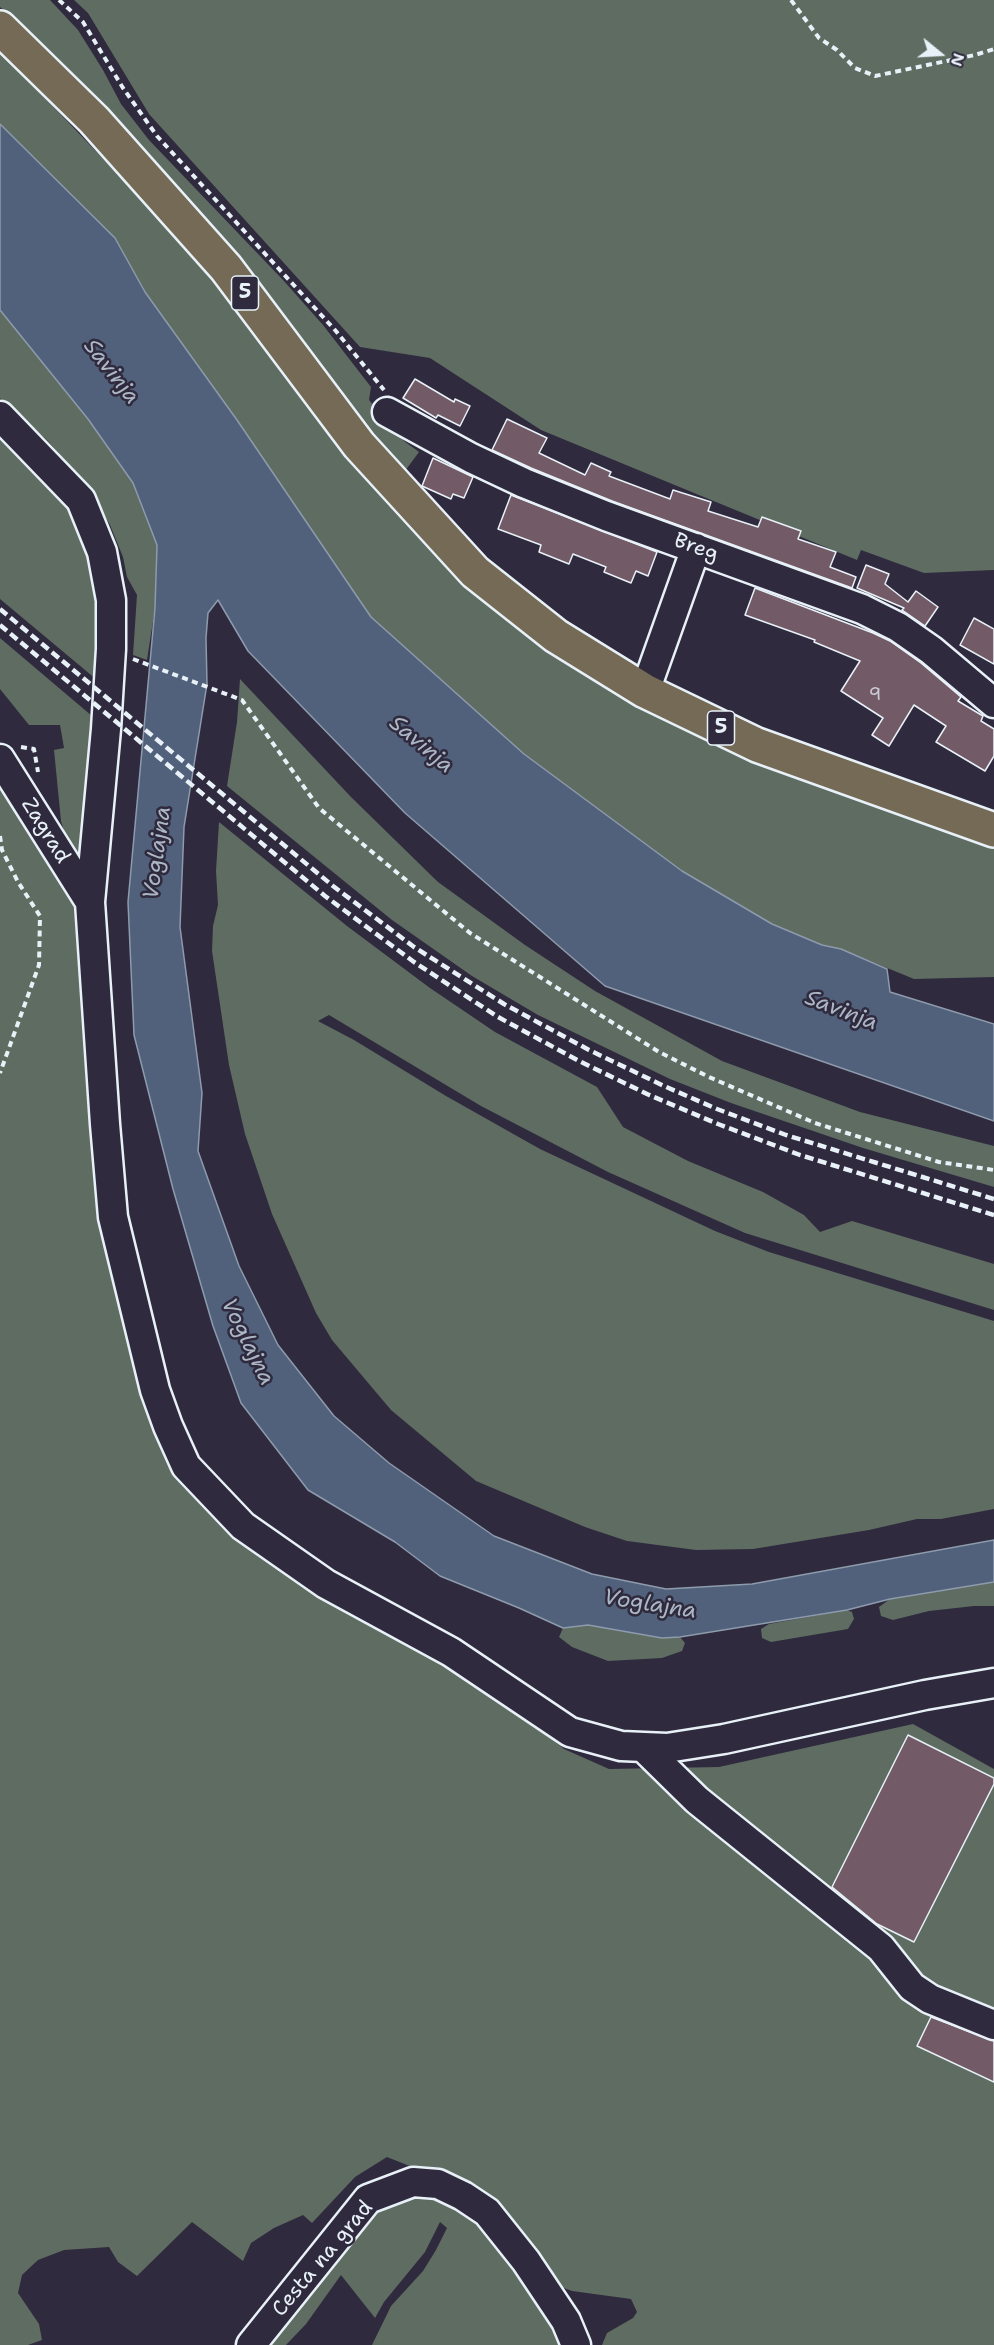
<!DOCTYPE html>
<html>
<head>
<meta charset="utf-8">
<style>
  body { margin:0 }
  #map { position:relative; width:994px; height:2345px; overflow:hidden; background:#2f2a3d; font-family:"Shantell Sans",sans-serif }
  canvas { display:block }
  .north { position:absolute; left:910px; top:24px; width:60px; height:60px; -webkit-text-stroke:4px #2f2a3d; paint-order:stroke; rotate:108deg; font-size:16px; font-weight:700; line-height:24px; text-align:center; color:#e8f1f8 }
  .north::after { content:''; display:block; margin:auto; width:21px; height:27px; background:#e8f1f8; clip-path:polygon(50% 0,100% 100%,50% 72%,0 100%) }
</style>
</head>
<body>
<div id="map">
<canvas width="994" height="2345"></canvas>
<div class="north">N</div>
</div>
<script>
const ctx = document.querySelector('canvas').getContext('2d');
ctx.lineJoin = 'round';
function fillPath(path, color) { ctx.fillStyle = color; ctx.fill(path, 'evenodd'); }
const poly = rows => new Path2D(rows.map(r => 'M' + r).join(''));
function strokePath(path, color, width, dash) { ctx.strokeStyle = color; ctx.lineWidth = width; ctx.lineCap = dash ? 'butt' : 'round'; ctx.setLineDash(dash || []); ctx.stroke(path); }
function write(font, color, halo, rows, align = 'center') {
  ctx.font = font + ' "Shantell Sans",sans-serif'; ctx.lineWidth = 5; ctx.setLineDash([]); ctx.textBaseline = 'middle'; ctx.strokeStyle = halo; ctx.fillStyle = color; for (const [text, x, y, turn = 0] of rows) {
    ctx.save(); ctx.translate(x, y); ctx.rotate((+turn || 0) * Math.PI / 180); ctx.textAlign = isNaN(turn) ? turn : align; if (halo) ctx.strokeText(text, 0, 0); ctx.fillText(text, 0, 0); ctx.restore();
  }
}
const green = poly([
  [0,0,50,0,78,30,103,70,121,104,149,140,283,280,323,325,371,387,369,400,404,441,419,452,402,475,57,62,0,7],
  [74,0,994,0,994,570,924,573,861,550,857,560,541,430,430,358,360,347,149,114,88,13],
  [0,51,224,285,348,450,403,518,461,580,994,847,994,977,914,979,841,949,822,945,772,924,682,871,524,754,371,617,237,420,145,292,115,238,0,124],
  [0,310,88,419,133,483,157,545,155,608,147,660,133,655,137,595,127,577,123,557,110,525,85,484,47,440,0,398],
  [0,432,56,491,81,528,99,589,97,680,0,599],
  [0,638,92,716,82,869,71,855,61,821,54,750,64,748,60,725,29,725,0,689],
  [240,679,351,797,438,882,525,945,595,991,722,1061,860,1112,994,1146,994,1187,863,1148,731,1103,670,1079,538,1015,472,976,392,920,227,786,237,722],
  [0,768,59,871,82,927,96,1185,175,1468,489,1686,564,1749,609,1769,719,1767,913,1724,994,1769,994,2345,602,2345,607,2333,633,2318,637,2312,631,2299,572,2291,548,2282,472,2191,387,2157,355,2177,312,2223,303,2215,274,2228,251,2243,243,2261,192,2222,137,2276,118,2262,109,2247,64,2250,38,2260,22,2275,18,2293,39,2324,42,2340,28,2345,0,2345],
  [219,822,347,926,430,988,495,1032,597,1087,623,1127,688,1161,763,1192,804,1215,820,1232,852,1221,994,1264,994,1310,745,1233,608,1172,481,1106,329,1015,318,1021,354,1040,446,1096,540,1149,715,1231,769,1252,994,1321,994,1509,941,1519,917,1519,869,1530,753,1549,696,1550,627,1541,585,1527,476,1481,391,1410,332,1340,316,1313,272,1214,245,1134,229,1065,212,951,213,926,218,905,216,871],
  [994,1582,994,1606,974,1606,929,1611,893,1620,881,1616,879,1607,890,1599],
  [847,1610,852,1612,854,1619,848,1629,771,1642,762,1638,761,1629,769,1624],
  [588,1625,662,1638,680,1637,685,1643,682,1651,662,1658,608,1661,572,1647,559,1637,563,1628],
  [410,2195,426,2195,467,2210,502,2245,564,2345,372,2345,391,2306,423,2271,436,2250,447,2228,440,2222,425,2252,384,2302,375,2318,341,2275,306,2324,286,2345,265,2345,363,2221,390,2202]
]);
const water = poly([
  [0,124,115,238,145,292,237,420,371,617,524,754,682,871,772,924,822,945,841,949,887,969,890,992,994,1024,994,1121,605,986,405,813,248,651,218,600,208,613,206,638,207,684,184,827,180,927,202,1093,198,1151,239,1266,278,1345,334,1416,389,1463,494,1536,592,1574,666,1589,752,1584,994,1540,994,1582,890,1599,847,1610,680,1637,662,1638,588,1625,563,1628,519,1608,440,1576,395,1542,308,1490,241,1403,213,1326,173,1189,134,1035,128,902,155,608,157,545,133,483,88,419,0,310,0,124]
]);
const building = poly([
  [415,379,454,402,455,399,470,406,460,426,438,415,436,418,403,398,415,379],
  [507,419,547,438,539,453,585,475,591,463,611,472,609,476,670,499,673,490,711,502,708,511,758,527,762,517,801,531,798,539,836,552,830,567,856,577,852,588,612,501,531,468,492,450,507,419],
  [433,458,473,477,464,498,453,494,451,499,422,486,433,458],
  [511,495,657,552,648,576,636,571,631,583,604,572,606,567,573,554,569,564,539,552,541,545,498,529,511,495],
  [866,565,889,574,885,584,908,602,916,591,938,607,925,626,902,610,904,608,857,588,866,565],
  [755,588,873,633,890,641,921,663,961,697,958,701,983,716,981,721,994,729,994,756,985,771,936,742,946,726,914,705,889,746,872,735,883,718,841,691,860,661,814,642,815,640,745,615,755,588],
  [974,618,994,629,994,664,960,645,974,618],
  [908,1735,994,1778,994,1784,914,1942,877,1924,832,1887,908,1735],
  [931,2017,994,2041,994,2082,917,2046,931,2017]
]);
const path = poly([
  [59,0,83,22,123,88,157,136,335,330,384,390],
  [791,0,819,38,837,50,855,68,875,76,975,55,994,49],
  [133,659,242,700,319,808,470,933,659,1052,709,1077,815,1123,939,1162,994,1170],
  [21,747,34,749,38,772],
  [0,836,2,850,18,882,40,916,39,965,0,1073]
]);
const minor = poly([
  [387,412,471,458,524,483,606,516,862,609,898,627,931,650,994,703],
  [0,416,81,500,102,552,111,600,111,649,106,729,90,902,105,1124,113,1217,155,1390,168,1426,186,1466,243,1526,326,1584,451,1652,570,1732,621,1746,667,1748,724,1739,925,1695,994,1683],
  [645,691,696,548],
  [0,759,90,902],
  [643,1747,697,1800,881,1948,912,1987,930,1999,994,2025],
  [251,2345,368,2199,413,2182,438,2184,463,2196,487,2212,526,2261,566,2321,576,2345]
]);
const major = poly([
  [0,28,94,120,226,268,359,445,475,572,556,636,645,691,757,745,994,830]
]);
const rail = poly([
  [0,609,333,886,414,947,504,1004,589,1050,664,1086,717,1109,786,1135,994,1199],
  [0,625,325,896,414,962,498,1017,579,1061,647,1094,718,1124,800,1155,994,1215]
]);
const numberNames = [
  ["9",875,695]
];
const shields = [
  [245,293,27],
  [721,728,27]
];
const shieldNames = [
  ["5",245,293],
  ["5",721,728]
];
const streetNames = [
  ["Breg",696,548,20],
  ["Zagrad",45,831,58],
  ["Cesta na grad",323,2259,-50]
];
const waterNames = [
  ["Savinja",111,372,52],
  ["Savinja",421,745,40],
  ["Voglajna",158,853,-82],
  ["Savinja",841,1011,21],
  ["Voglajna",247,1342,64],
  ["Voglajna",650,1605,9]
];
fillPath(green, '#5f6c62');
fillPath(water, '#52617b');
strokePath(water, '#8e9bad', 1.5);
fillPath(building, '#725a66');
strokePath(building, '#e8f1f8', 1.5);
strokePath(minor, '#e8f1f8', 33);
strokePath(major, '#e8f1f8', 38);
strokePath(path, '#e8f1f8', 4, [6, 4.5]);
strokePath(minor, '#2f2a3d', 28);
strokePath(major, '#756a55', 33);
strokePath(rail, '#e8f1f8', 4.5, [9, 4.5]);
write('18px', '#cacbd4', null, numberNames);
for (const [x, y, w] of shields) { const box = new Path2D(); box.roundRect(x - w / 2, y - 17, w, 34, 4.5); ctx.fillStyle = '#2f2a3d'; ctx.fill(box); strokePath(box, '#e8f1f8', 1.5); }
write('bold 20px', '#e8f1f8', null, shieldNames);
write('21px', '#e8f1f8', '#2f2a3d', streetNames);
write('italic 22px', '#acb7c6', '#2f2a3d', waterNames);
</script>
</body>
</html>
